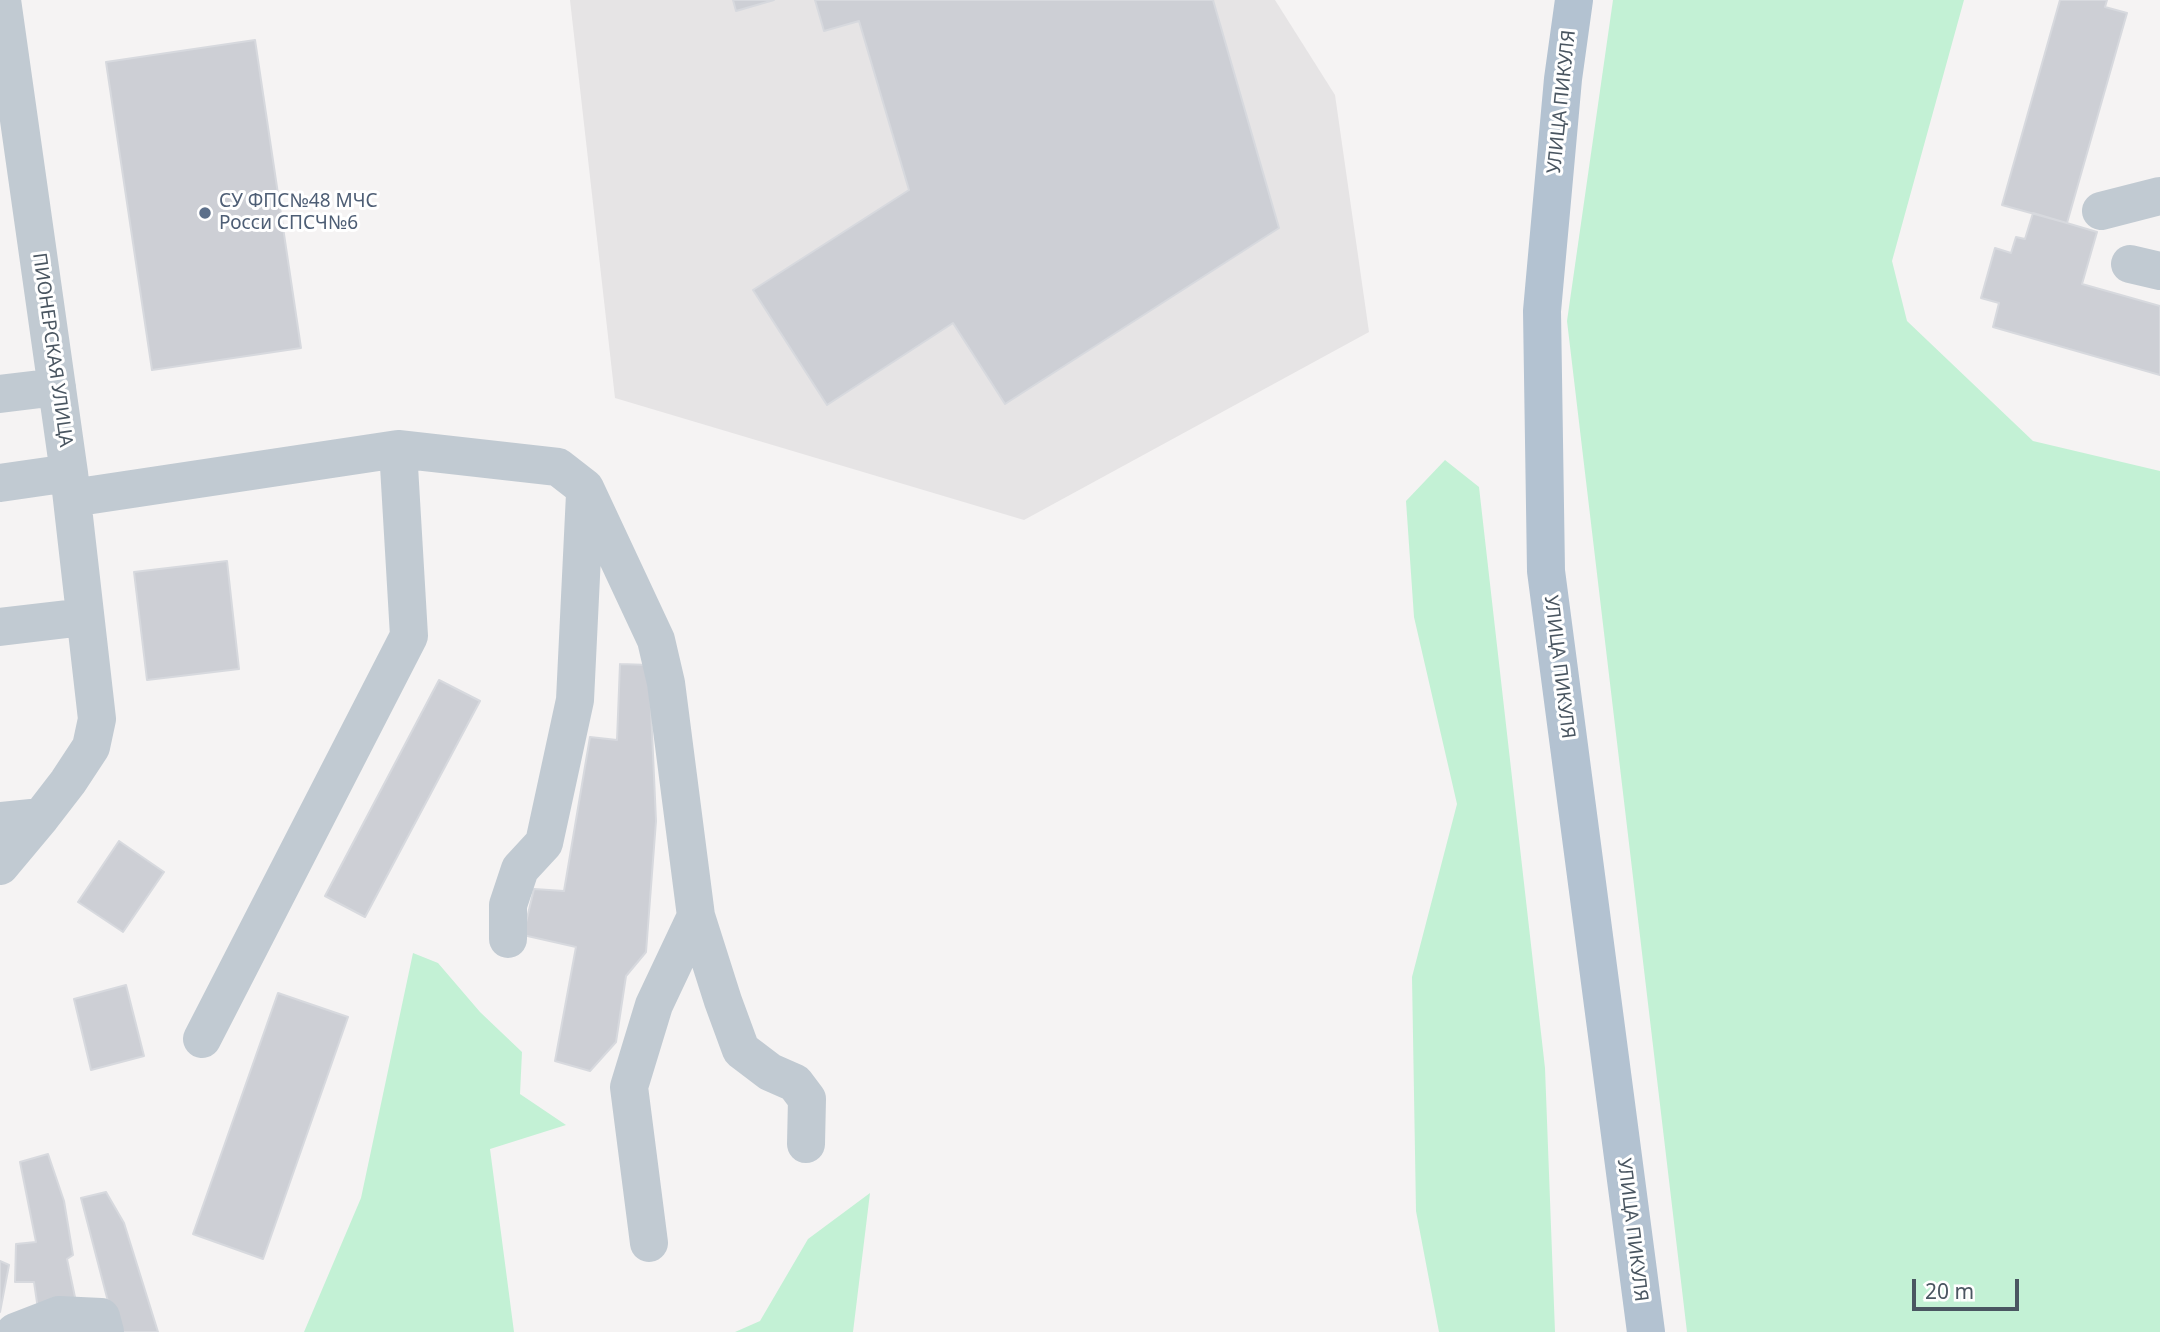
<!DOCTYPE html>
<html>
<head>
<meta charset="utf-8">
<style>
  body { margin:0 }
  #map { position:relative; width:2160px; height:1332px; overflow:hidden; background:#f5f3f3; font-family:"Noto Sans",sans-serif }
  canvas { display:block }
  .scale { position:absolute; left:1912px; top:1279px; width:107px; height:32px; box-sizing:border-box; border:4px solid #4a5661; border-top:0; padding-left:9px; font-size:21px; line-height:24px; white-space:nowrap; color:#4a5661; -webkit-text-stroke:5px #fff; paint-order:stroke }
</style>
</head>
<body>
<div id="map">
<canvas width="2160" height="1332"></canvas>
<div class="scale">20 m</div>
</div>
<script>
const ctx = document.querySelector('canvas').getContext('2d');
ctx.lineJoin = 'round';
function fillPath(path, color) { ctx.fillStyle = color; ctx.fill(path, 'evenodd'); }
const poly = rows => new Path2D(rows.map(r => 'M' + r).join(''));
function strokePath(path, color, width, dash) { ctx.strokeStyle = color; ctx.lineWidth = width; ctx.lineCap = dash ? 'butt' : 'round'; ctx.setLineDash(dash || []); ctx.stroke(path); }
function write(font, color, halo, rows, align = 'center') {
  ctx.font = font + ' "Noto Sans",sans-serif'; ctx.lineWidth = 6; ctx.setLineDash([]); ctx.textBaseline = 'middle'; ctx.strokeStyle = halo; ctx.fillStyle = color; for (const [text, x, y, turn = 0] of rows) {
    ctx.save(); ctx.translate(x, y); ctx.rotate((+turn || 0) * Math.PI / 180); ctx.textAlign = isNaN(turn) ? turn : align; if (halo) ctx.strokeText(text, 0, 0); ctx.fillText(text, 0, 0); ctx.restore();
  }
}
const education = poly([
  [570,0,1275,0,1335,95,1369,332,1024,520,615,398]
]);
const green = poly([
  [1613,0,1964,0,1892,261,1907,321,2033,441,2160,471,2160,1332,1687,1332,1567,321],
  [1445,460,1479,487,1545,1068,1555,1332,1439,1332,1416,1211,1412,977,1457,804,1414,617,1406,501],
  [413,953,438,963,480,1012,522,1052,520,1094,566,1125,490,1149,514,1332,304,1332,361,1198],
  [870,1193,853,1332,735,1332,760,1321,808,1239]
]);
const building = poly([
  [733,0,774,0,736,11,733,0],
  [815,0,1213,0,1279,228,1005,404,953,323,827,405,753,290,909,190,859,21,824,31,815,0],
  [2060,0,2107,0,2105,7,2127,13,2067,223,2002,205,2060,0],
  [255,40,301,348,152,370,106,62,255,40],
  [2033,213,2097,232,2082,284,2160,306,2160,375,1993,327,1999,303,1981,298,1995,248,2011,253,2016,237,2025,239,2033,213],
  [227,561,239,669,147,680,134,572,227,561],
  [620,664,649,665,656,821,646,952,626,976,616,1042,590,1071,555,1061,576,947,523,935,534,889,564,891,590,737,617,740,620,664],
  [439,680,480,701,365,917,325,896,439,680],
  [119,841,164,872,123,932,78,902,119,841],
  [126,985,144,1056,91,1070,74,999,126,985],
  [278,993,348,1017,263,1259,193,1234,278,993],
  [48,1154,64,1201,73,1255,67,1259,76,1302,38,1309,34,1282,15,1282,16,1244,36,1242,20,1162,48,1154],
  [106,1192,124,1223,158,1332,116,1332,81,1198,106,1192],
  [0,1261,9,1265,0,1312,0,1261]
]);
const minor = poly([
  [2101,211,2160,196],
  [2130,264,2160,271],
  [0,394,57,387],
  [398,449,558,467,585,488,656,640,666,683,696,916,723,1001,741,1050,770,1072,795,1083,807,1099,806,1144],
  [0,483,69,473],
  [72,498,398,449,409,636,202,1039],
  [0,627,84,617],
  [0,821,41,817,68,782,91,747,97,719,69,473,2,0],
  [0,866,41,817],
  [508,939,508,905,520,869,544,843,575,700,585,494],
  [649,1243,629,1087,654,1005,696,916],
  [15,1332,59,1315,101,1317,105,1332]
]);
const major = poly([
  [1574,0,1563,79,1542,311,1546,571,1646,1332]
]);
const markers = [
  [205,213,7,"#5c6f8a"]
];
const streetNames = [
  ["УЛИЦА ПИКУЛЯ",1562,102,-84],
  ["ПИОНЕРСКАЯ УЛИЦА",52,350,82],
  ["УЛИЦА ПИКУЛЯ",1559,667,83],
  ["УЛИЦА ПИКУЛЯ",1632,1230,83]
];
const serviceNames = [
  ["СУ ФПС№48 МЧС",219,202],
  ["Росси СПСЧ№6",219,224]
];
fillPath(education, '#e6e4e5');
fillPath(green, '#c3f1d5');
fillPath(building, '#cdcfd5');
strokePath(building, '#d7d9de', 2);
strokePath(minor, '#c1cad2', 38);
strokePath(major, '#b3c2d1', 38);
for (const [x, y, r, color] of markers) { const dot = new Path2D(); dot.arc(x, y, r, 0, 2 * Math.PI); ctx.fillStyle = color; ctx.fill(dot); strokePath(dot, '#fff', 2.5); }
write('19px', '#4a5661', '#fff', streetNames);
write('19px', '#4e5e75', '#fff', serviceNames, 'left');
</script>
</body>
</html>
